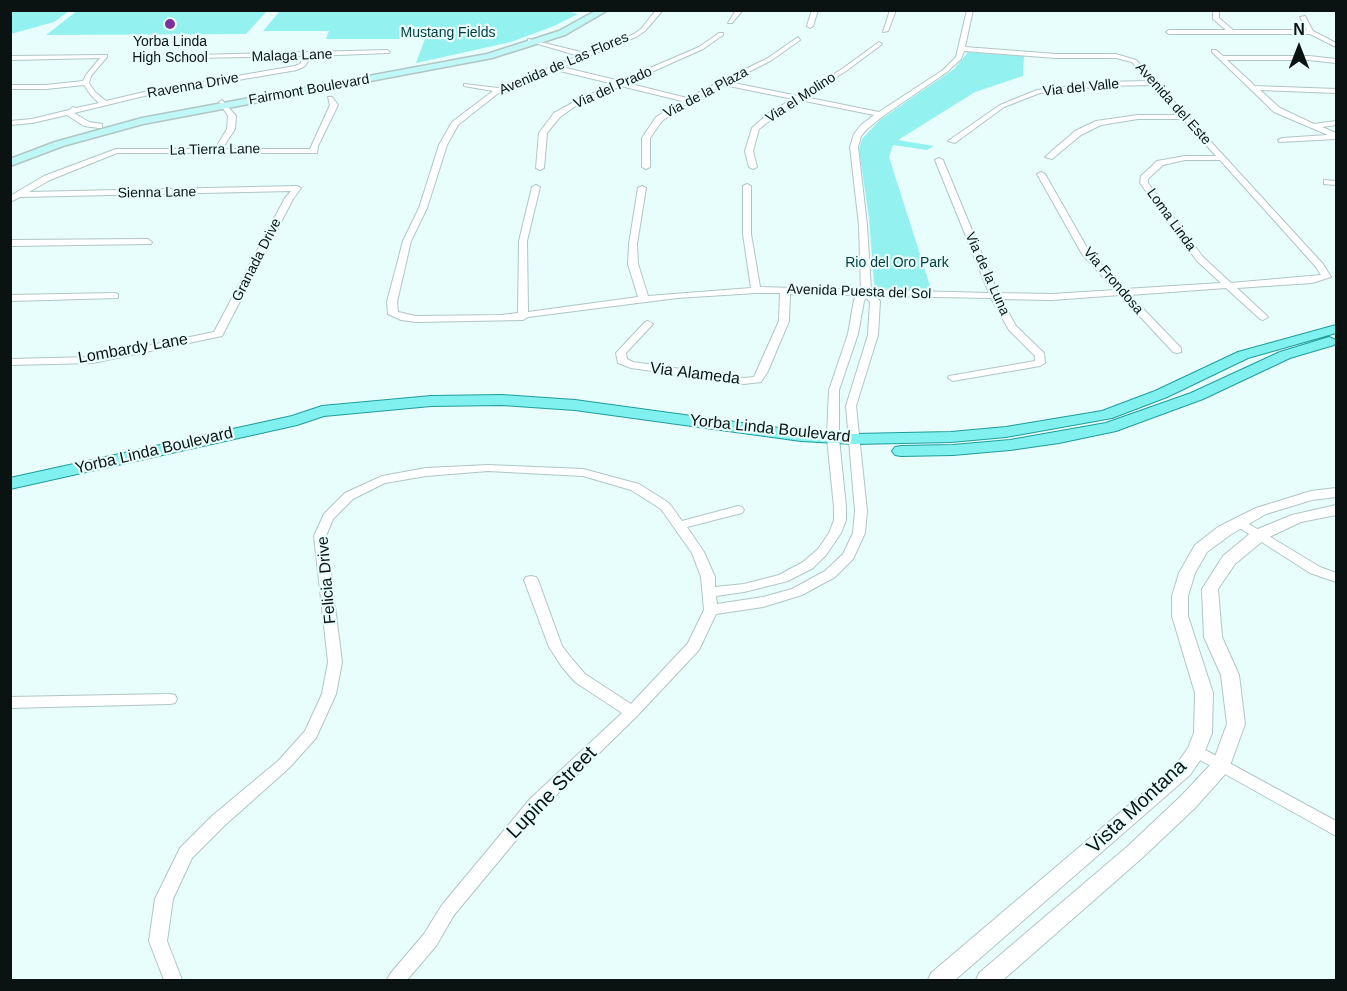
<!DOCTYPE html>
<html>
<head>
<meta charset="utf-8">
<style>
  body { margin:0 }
  #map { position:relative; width:1347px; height:991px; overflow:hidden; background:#e8fefd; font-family:Arial,sans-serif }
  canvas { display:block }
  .frame { position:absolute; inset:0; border:12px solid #0b1312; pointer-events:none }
  .north { position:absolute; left:1269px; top:18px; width:60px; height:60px; -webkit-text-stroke:4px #e8fefd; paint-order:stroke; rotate:0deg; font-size:16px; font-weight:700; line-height:24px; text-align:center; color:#0b1312 }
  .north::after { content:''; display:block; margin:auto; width:21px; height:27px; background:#0b1312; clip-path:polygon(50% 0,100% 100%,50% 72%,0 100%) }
</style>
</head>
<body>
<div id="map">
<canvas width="1347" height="991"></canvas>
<div class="frame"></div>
<div class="north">N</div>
</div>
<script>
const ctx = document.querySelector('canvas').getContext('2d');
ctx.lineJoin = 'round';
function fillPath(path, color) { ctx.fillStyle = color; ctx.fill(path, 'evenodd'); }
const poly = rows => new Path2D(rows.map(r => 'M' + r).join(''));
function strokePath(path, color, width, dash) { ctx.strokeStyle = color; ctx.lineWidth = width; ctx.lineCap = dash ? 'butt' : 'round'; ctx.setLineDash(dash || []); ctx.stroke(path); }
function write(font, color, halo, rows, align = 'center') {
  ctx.font = font + ' Arial,sans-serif'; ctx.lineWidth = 4.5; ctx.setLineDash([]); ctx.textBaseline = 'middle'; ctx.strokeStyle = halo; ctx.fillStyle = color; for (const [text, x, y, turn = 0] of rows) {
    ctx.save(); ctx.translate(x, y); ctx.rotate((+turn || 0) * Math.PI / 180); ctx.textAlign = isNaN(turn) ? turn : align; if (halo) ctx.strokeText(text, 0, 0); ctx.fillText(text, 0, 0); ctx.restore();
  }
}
const green = poly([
  [563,10,578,14,554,26,511,42,416,63,425,39,326,39,329,31,263,31,280,11],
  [10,11,11,10,69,11,54,22,11,34],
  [77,11,77,10,267,11,246,34,46,35],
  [968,52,1024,56,1023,76,975,92,898,140,934,146,927,150,893,145,889,157,932,292,877,288,874,284,869,218,859,150,862,139,880,120,954,69]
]);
const minor = poly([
  [656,10,663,10,645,31,636,37,562,67,620,81,699,47,719,33,723,33,723,35,703,49,627,83,687,98,768,58,798,37,800,40,772,60,729,82,798,96,842,69,879,42,882,44,881,45,846,71,805,97,879,112,943,70,956,57,967,10,973,10,965,47,1056,54,1116,54,1136,60,1323,264,1331,277,1312,283,1237,288,1266,315,1268,317,1263,320,1260,319,1226,288,1130,295,1181,348,1181,352,1177,353,1173,352,1120,295,1052,300,1001,299,1016,326,1044,353,1045,363,1040,366,953,381,948,378,949,376,1035,361,1035,356,1009,330,991,298,875,296,880,301,878,335,856,406,867,511,865,533,853,559,835,577,802,595,763,607,716,614,699,650,637,716,542,809,454,915,436,946,407,980,387,980,390,974,424,934,442,905,530,799,622,713,575,682,562,667,549,647,524,580,526,577,531,576,536,577,538,580,562,646,572,659,585,674,631,704,688,643,704,610,701,577,692,553,661,509,631,490,583,476,488,471,426,476,385,483,353,499,333,519,326,536,342,662,336,694,316,738,289,768,224,826,192,858,173,899,167,941,182,980,164,980,149,941,155,899,180,848,212,816,279,760,305,731,322,694,328,662,314,536,324,514,345,493,382,476,426,468,488,465,583,469,639,484,669,503,682,521,738,506,742,507,744,510,742,513,687,527,704,552,715,577,715,587,744,584,779,575,803,562,818,549,829,533,834,520,834,507,827,438,829,390,848,334,854,300,858,295,790,294,789,321,768,371,761,382,744,384,631,368,618,363,616,353,645,322,648,321,653,324,626,353,627,359,633,362,744,378,754,377,779,321,780,293,756,293,677,298,528,317,523,320,416,322,401,320,388,314,387,302,403,241,419,208,439,145,452,122,493,91,464,86,464,84,498,88,579,56,528,41,528,39,585,53,632,35,641,29,656,10],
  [964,51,1056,58,1116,58,1132,62,1149,81,1103,82,1037,90,1000,105,948,141,955,143,1004,107,1040,93,1103,86,1152,85,1179,115,1138,115,1096,121,1075,131,1045,157,1052,159,1081,135,1101,125,1138,119,1183,119,1216,156,1185,156,1157,161,1141,176,1140,183,1197,261,1221,283,1125,289,1090,253,1045,174,1041,172,1037,174,1082,254,1115,290,1052,294,998,293,943,160,939,158,935,160,989,293,871,290,867,225,858,147,861,136,867,129,883,116,947,72,961,59,964,51],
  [556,70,614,84,576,101,554,113,539,133,536,168,540,170,544,168,547,133,560,117,580,103,621,86,682,101,656,117,642,138,642,167,646,169,650,167,650,138,662,121,690,101,724,85,793,99,770,112,752,128,745,151,749,167,753,169,757,167,753,151,759,129,776,116,800,100,874,115,861,125,854,134,850,147,859,225,861,290,760,287,751,234,751,186,747,184,743,186,743,234,751,288,648,296,638,264,637,244,646,188,642,186,638,188,629,244,628,264,638,297,528,312,527,241,540,187,536,185,532,187,519,241,518,313,501,315,416,316,398,312,397,302,411,241,427,208,447,145,458,125,501,91,556,70],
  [1185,160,1220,160,1316,267,1321,275,1231,283,1203,257,1148,183,1148,179,1163,165,1185,160],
  [866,298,870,302,868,335,846,406,855,511,853,533,843,554,825,571,792,589,763,597,717,604,716,596,744,592,788,581,813,568,826,555,841,533,846,520,846,507,839,438,839,390,858,334,864,301,866,298],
  [736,10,743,10,732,23,728,23,736,10],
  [812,10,818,10,813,26,810,28,807,26,812,10],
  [890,10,896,10,888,31,883,32,890,10],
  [1215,10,1219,12,1219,18,1233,30,1307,30,1300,17,1305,16,1313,31,1336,43,1336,47,1310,34,1169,34,1166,32,1169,30,1226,30,1213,19,1213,12,1215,10],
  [387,50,390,52,389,53,311,56,305,66,297,70,144,96,74,113,89,122,102,124,102,128,99,128,84,126,67,115,32,123,10,125,10,121,32,119,69,110,73,107,76,108,99,103,90,94,84,85,46,89,10,89,10,85,46,85,83,81,86,75,100,58,10,60,10,56,107,55,107,57,91,76,89,83,95,92,106,101,144,92,295,66,300,64,304,56,194,58,193,57,196,55,387,50],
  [1212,50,1216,50,1223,56,1309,56,1336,59,1336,63,1309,60,1227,60,1255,86,1336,89,1336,93,1260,90,1280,108,1314,124,1336,121,1336,125,1322,127,1336,133,1336,139,1279,142,1278,140,1282,138,1328,135,1274,112,1212,52,1212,50],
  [328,97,332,97,338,105,318,146,317,153,117,153,50,180,29,192,297,186,301,188,293,199,222,336,93,363,10,365,10,359,93,357,214,332,285,198,291,191,20,197,10,202,10,196,44,176,116,149,215,149,227,129,228,116,219,102,222,100,236,116,235,129,222,149,310,149,330,105,328,97],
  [1324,180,1336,181,1336,185,1324,184,1324,180],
  [148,239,152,242,151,244,10,246,10,240,148,239],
  [115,293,118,294,118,298,10,301,10,295,115,293],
  [1239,518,1320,567,1336,573,1336,582,1310,573,1235,525,1233,522,1239,518],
  [170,694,175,695,177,699,175,703,170,704,10,708,10,697,170,694],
  [1196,745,1336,821,1336,836,1191,755,1188,751,1191,747,1196,745]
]);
const tertiary = poly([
  [1336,488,1336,497,1312,500,1266,514,1230,535,1207,552,1195,573,1188,596,1188,616,1213,693,1212,733,1203,756,1190,775,955,980,928,980,931,973,1176,765,1188,748,1194,733,1195,693,1172,616,1172,596,1179,573,1195,545,1218,527,1256,508,1311,491,1336,488],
  [1336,505,1336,515,1301,522,1265,539,1235,564,1218,589,1222,637,1239,675,1245,724,1228,771,1195,808,1142,858,1003,980,976,980,979,973,1128,846,1181,796,1213,762,1227,724,1221,675,1204,637,1202,589,1223,556,1253,531,1292,515,1336,505]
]);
const secondary = poly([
  [597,10,608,10,565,35,492,58,143,124,63,146,10,166,10,159,55,142,142,118,487,54,559,31,597,10]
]);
const primary = poly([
  [1336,325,1336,333,1248,358,1167,397,1112,418,1006,437,951,442,854,444,801,441,575,410,502,405,431,406,324,416,297,425,10,489,10,478,292,416,322,406,431,396,502,395,575,400,801,431,854,434,951,432,1006,427,1102,411,1155,391,1238,352,1336,325],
  [1329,337,1334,339,1336,342,1334,345,1290,358,1203,399,1116,431,1059,443,1010,450,953,455,901,456,895,455,892,451,895,447,901,446,953,445,1010,440,1106,423,1191,393,1280,352,1329,337]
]);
const markers = [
  [170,24,6,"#812e9d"]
];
const farParknames = [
  ["Mustang Fields",448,33],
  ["Rio del Oro Park",897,263]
];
const farPoinames = [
  ["Yorba Linda",170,42],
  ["High School",170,58]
];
const farStreetnames = [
  ["Malaga Lane",292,56,-2],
  ["Avenida de Las Flores",564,64,-23],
  ["Ravenna Drive",193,86,-10],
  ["Via del Prado",613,88,-24],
  ["Via del Valle",1081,88,-6],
  ["Fairmont Boulevard",309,90,-10],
  ["Via de la Plaza",706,93,-28],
  ["Via el Molino",801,98,-33],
  ["Avenida del Este",1173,104,48],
  ["La Tierra Lane",215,150,-1],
  ["Sienna Lane",157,193,-1],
  ["Loma Linda",1171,220,54],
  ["Granada Drive",257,260,-63],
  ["Via de la Luna",987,274,66],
  ["Via Frondosa",1113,281,49],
  ["Avenida Puesta del Sol",859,292,2]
];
const streetNames = [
  ["Lombardy Lane",133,349,-10],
  ["Via Alameda",695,374,7],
  ["Yorba Linda Boulevard",770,429,6],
  ["Yorba Linda Boulevard",154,451,-13],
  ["Felicia Drive",327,580,-95]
];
const nearStreetnames = [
  ["Lupine Street",552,793,-46],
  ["Vista Montana",1137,807,-43]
];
fillPath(green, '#93f1ef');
strokePath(minor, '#b0c6c5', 2);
strokePath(tertiary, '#b0c6c5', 2);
strokePath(secondary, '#b0c6c5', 3);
strokePath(primary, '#209d9b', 2);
fillPath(minor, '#fff');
fillPath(tertiary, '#fff');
fillPath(secondary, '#c0f8f7');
fillPath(primary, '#80f1ef');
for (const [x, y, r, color] of markers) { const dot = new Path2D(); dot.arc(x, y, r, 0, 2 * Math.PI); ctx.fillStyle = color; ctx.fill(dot); strokePath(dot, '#e8fefd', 2); }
write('14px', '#003c3c', '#e8fefd', farParknames);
write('14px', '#0b1312', '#e8fefd', farPoinames);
write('14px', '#0b1312', '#e8fefd', farStreetnames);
write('16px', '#0b1312', '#e8fefd', streetNames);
write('20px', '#0b1312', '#e8fefd', nearStreetnames);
</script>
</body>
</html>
